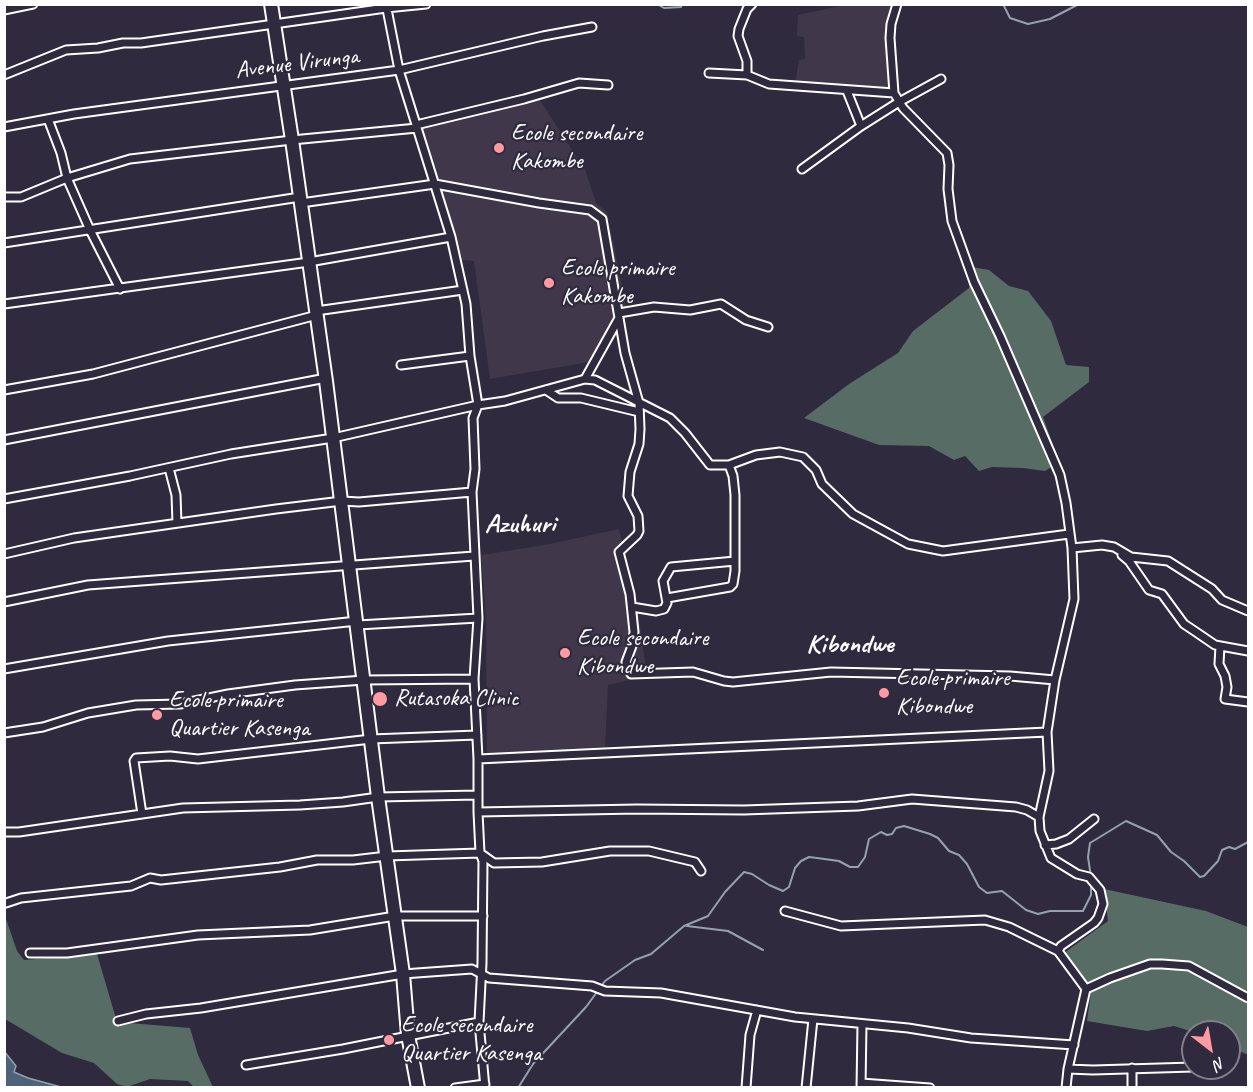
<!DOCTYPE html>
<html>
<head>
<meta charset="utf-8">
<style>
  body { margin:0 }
  #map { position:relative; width:1253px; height:1092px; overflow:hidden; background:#2f2a3d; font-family:Caveat,sans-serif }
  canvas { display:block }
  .frame { position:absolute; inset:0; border:6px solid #fff; pointer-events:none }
  .north { position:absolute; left:1181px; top:1020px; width:60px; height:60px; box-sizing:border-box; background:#2f2a3d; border:2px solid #827f8b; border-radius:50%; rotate:149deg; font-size:16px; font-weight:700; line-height:24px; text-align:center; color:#fff }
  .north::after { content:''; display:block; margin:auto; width:21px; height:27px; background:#ff9aa2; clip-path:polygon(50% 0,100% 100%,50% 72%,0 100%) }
</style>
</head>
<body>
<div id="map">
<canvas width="1253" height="1092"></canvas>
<div class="frame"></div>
<div class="north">N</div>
</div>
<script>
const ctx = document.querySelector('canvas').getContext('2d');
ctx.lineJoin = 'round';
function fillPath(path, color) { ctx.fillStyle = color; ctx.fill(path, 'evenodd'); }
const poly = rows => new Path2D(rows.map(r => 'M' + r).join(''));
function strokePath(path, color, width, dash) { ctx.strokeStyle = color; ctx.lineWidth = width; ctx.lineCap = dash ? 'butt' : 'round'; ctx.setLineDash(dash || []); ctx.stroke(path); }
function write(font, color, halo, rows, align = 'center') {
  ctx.font = font + ' Caveat,sans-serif'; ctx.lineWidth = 4.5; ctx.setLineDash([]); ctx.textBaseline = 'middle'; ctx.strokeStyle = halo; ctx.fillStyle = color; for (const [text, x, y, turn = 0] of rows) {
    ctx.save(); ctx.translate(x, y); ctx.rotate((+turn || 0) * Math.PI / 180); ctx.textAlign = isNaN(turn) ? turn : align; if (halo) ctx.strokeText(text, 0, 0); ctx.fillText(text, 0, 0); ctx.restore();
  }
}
const built = poly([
  [845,5,895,5,888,26,888,91,795,83,799,60,805,59,804,37,797,36,798,15],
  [538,97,585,170,596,203,607,212,626,306,595,361,490,379,474,261,461,260,451,221,437,182,421,125],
  [619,529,637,605,647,676,608,685,605,751,487,758,486,617,481,555,545,545]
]);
const green = poly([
  [972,267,989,270,1009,286,1028,291,1051,321,1066,365,1089,367,1089,382,1043,417,1059,462,1045,471,1023,468,992,467,979,471,965,456,954,460,929,446,879,445,804,418,849,384,898,353,913,331,969,288],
  [1104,889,1206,911,1248,927,1248,1055,1229,1046,1229,1032,1193,1032,1174,1026,1147,1031,1087,1021,1091,993,1064,953,1108,921],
  [4,913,17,951,24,960,97,954,117,1022,190,1028,198,1055,213,1087,194,1087,188,1081,150,1079,127,1087,117,1084,94,1063,62,1053,5,1019]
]);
const water = poly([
  [4,1051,16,1066,14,1072,28,1078,61,1087,5,1087,4,1051]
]);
const stream = poly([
  [657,4,664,8,681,7,682,4],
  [1003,4,1010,18,1028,24,1050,19,1079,4],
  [1091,877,1088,857,1090,843,1126,821,1157,835,1171,852,1184,861,1200,877,1204,876,1218,861,1222,850,1229,847,1235,849,1248,842],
  [687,926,728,931,763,950],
  [518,1088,533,1064,586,1007,605,981,635,960,651,954,684,926,708,916,725,892,744,872,752,874,769,885,783,891,789,887,795,868,801,861,809,857,817,858,839,861,850,867,858,867,865,857,869,839,881,832,887,835,892,834,896,828,904,826,930,834,938,838,949,851,959,855,967,864,979,887,987,893,1002,891,1026,910,1038,914,1050,911,1083,911,1091,895,1091,882]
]);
const minor = poly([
  [386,4,399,70,451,237,466,304,470,356,478,405,473,418,475,469,472,492,478,618,474,679,478,759,478,812,480,853,483,861,482,963,479,1022,485,1088],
  [897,4,891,24,890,38,894,93,903,108,947,153,949,165,948,189,952,221,974,282,1000,336,1060,475,1066,503,1072,548,1074,599,1055,680,1047,732,1049,771,1039,817,1040,831,1051,858,1077,874,1089,877,1100,890,1103,904,1098,918,1094,923,1061,946,1058,951,1086,989,1068,1069,1066,1088],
  [4,10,33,4],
  [709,73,747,75,769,84,894,93],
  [4,75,66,50,98,48,123,43,141,43,386,8,426,4],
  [747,75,747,61,738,36,739,29,747,9,752,4],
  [847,91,861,126],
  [48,119,61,153,67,178,90,230,120,289],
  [416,125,524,99,579,83,608,85],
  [4,127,74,114,399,70,543,36,592,27],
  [802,169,861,126,899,102,941,79],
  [4,197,21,197,67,178,130,159,292,140,417,128],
  [301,203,435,184,539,203,590,210,602,219,625,353,639,403,640,429,639,444,630,472,628,496,638,516,639,531,637,535,619,552,630,594,634,632,632,646,626,662,631,674,693,672,724,681,733,682,831,672,1010,676,1055,680],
  [4,243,300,197],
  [4,304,309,262,451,237],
  [316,311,463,290],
  [619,313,654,307,690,310,721,304,746,320,768,327],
  [401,365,470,356],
  [585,379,619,318],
  [4,390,93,374,317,315],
  [546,390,558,398,581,398,639,412],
  [4,440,326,378],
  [169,468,176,495,177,523],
  [4,499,130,476,231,454,333,438,478,405,505,401,585,379,595,380,670,418,685,433,710,465,729,465,756,455,780,452,803,457,816,470,822,484,853,514,908,544,943,551,1069,534],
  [1072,548,1102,545,1114,547,1131,557,1168,561,1212,589,1222,600,1248,611],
  [4,554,74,538,276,509,342,501,359,502,472,492],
  [1122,555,1129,561,1149,590,1162,594,1184,624,1196,632,1215,645,1248,651],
  [667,598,730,587,733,584,735,571,735,495,733,476,729,465],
  [4,602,88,585,474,556],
  [632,607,656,611,664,609,667,603,663,581,671,567,735,561],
  [358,625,478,618],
  [1220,646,1219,664,1225,676,1227,687,1225,699,1248,702],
  [4,669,168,641,357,621],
  [4,733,43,727,88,713,136,705,180,704,228,694,295,685,364,680,474,679],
  [478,759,1047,732],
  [478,812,637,809,744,810,858,806,912,799,1016,807,1027,810,1039,817],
  [142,814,134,761,136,758,170,756,198,759,371,739,477,735],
  [4,832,19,832,183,808,300,805,343,802,378,797,478,795],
  [1045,845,1056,844,1069,839,1094,819],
  [6,903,21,898,131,886,150,878,161,880,280,867,317,860,353,860,387,856,480,853,494,863,542,862,610,851,649,851,695,862,701,871],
  [785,911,841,926,985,920,1009,927,1058,951],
  [30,953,67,953,198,935,310,930,395,916,483,916],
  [1086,989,1110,978,1150,964,1162,964,1189,966,1248,998],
  [118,1021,146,1014,201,1008,403,974,472,969,489,978,592,986,605,991,661,993,795,1017,908,1028,971,1038,1074,1045],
  [246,1065,343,1049,479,1022],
  [1068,1069,1093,1070,1193,1067],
  [861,1083,930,1088],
  [455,1088,485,1084],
  [746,1088,750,1035,757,1010],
  [806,1088,813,1019],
  [861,1088,862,1024],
  [1132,1088,1132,1068]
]);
const trunk = poly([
  [271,4,292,140,326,381,378,797,403,974,408,1035,418,1088]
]);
const markers = [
  [499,148,6,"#ff9aa2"],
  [549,283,6,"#ff9aa2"],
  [565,653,6,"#ff9aa2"],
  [884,693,6,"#ff9aa2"],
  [380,699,8,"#ff9aa2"],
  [157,715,6,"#ff9aa2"],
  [389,1040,6,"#ff9aa2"]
];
const streetNames = [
  ["Avenue Virunga",297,64,-7]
];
const poiNames = [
  ["Ecole secondaire",511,134],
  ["Kakombe",511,162],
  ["Ecole primaire",561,269],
  ["Kakombe",561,297],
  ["Ecole secondaire",577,639],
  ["Kibondwe",577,667],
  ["Ecole primaire",896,679],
  ["Kibondwe",896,707],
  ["Rutasoka Clinic",394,699],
  ["Ecole primaire",169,701],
  ["Quartier Kasenga",169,729],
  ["Ecole secondaire",401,1026],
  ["Quartier Kasenga",401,1054]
];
const quarterNames = [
  ["Azuhuri",520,525],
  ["Kibondwe",850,645]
];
fillPath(built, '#41374b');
fillPath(green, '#586c66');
fillPath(water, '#4e6279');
strokePath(water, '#95a1af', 1.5);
strokePath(stream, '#95a1af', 2);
strokePath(minor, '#fff', 11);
strokePath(trunk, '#fff', 16);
strokePath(minor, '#2f2a3d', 7);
strokePath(trunk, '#2f2a3d', 12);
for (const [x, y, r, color] of markers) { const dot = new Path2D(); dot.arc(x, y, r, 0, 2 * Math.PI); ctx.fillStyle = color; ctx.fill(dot); strokePath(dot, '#2f2a3d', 2); }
write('24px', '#fff', '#2f2a3d', streetNames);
write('24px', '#fff', '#2f2a3d', poiNames, 'left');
write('bold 27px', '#fff', '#2f2a3d', quarterNames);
</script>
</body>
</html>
